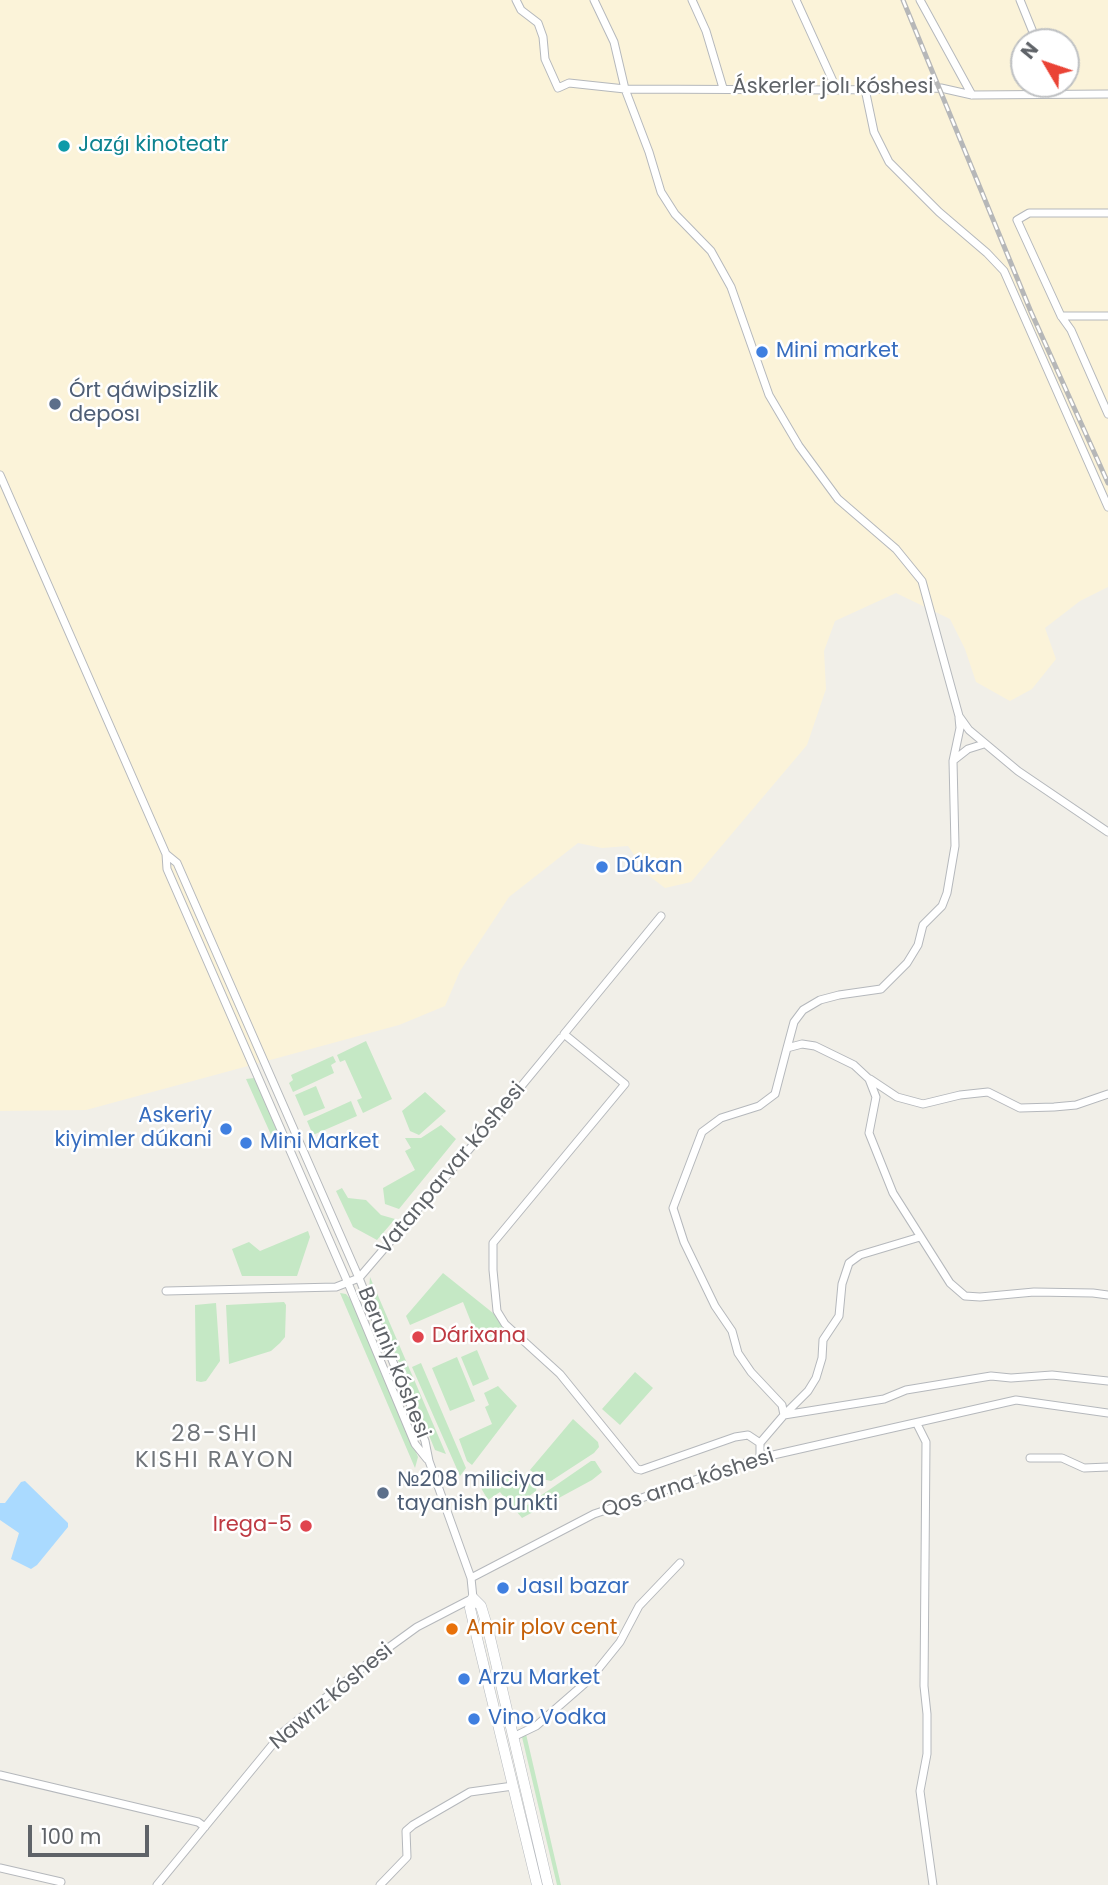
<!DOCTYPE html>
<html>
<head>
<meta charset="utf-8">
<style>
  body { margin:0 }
  #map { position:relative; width:1108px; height:1885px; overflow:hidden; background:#f1efe8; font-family:Poppins,sans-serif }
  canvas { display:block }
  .north { position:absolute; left:1010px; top:28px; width:70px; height:70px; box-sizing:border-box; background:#fff; border:2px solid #bfc1c3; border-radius:50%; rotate:309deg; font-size:19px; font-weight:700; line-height:28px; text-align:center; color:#5f6368 }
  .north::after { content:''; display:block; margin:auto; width:24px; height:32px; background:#ea4335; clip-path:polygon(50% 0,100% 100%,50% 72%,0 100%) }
  .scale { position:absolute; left:28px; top:1825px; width:121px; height:32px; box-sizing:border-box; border:4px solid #5f6368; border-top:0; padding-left:9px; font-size:21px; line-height:24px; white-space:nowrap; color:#5f6368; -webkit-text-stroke:5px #fff; paint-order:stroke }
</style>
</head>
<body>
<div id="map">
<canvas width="1108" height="1885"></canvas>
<div class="north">N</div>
<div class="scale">100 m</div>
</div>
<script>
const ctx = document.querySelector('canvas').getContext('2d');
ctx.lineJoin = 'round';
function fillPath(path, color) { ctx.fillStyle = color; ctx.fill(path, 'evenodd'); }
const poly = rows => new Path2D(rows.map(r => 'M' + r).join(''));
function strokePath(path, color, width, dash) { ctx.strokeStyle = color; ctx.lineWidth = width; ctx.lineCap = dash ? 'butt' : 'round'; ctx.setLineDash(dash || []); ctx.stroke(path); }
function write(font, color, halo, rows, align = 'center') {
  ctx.font = font + ' Poppins,sans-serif'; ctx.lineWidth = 5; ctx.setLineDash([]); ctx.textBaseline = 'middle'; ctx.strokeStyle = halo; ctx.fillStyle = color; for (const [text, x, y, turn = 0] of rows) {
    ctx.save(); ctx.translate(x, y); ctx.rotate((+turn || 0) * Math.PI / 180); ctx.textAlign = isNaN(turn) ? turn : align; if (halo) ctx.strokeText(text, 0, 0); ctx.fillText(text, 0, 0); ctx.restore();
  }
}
const green = poly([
  [366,1041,392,1099,363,1113,357,1100,362,1098,345,1060,340,1062,337,1055],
  [333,1056,336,1062,331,1065,334,1073,293,1092,289,1083,293,1080,291,1075],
  [254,1078,281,1136,272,1137,246,1079],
  [316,1086,325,1108,304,1116,295,1095],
  [425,1092,446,1111,419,1135,410,1131,402,1111],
  [351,1101,357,1116,313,1135,307,1121],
  [441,1125,456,1139,399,1209,385,1204,383,1188,415,1170,405,1151,411,1148,405,1138,421,1138],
  [342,1188,348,1198,366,1200,381,1215,395,1219,377,1240,353,1227,336,1191],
  [308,1231,310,1237,297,1276,242,1276,232,1249,249,1242,260,1251],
  [443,1273,503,1321,502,1331,479,1342,463,1302,410,1325,406,1316],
  [370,1277,446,1454,435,1450,369,1290],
  [340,1293,346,1294,352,1301,418,1457,415,1468],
  [284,1302,286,1305,285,1337,280,1343,271,1351,229,1364,226,1305],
  [216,1303,220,1361,206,1381,201,1382,196,1381,195,1305],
  [477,1350,489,1379,473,1386,461,1357],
  [457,1357,475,1401,450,1411,432,1368],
  [421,1363,466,1468,460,1476,412,1367],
  [635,1372,653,1388,620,1425,602,1409],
  [498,1386,517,1406,472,1465,467,1461,459,1439,492,1424,485,1407,489,1405,484,1393],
  [573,1419,598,1442,599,1447,594,1453,551,1481,542,1479,530,1470],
  [591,1461,595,1461,602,1472,592,1480,522,1518,517,1512],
  [509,1471,525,1475,537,1485,536,1491,513,1508,500,1492,488,1500,481,1488],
  [526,1734,561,1885,557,1885,522,1737]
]);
const sand = poly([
  [0,0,1108,0,1108,587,1080,601,1045,628,1056,659,1032,689,1010,701,976,682,965,649,950,619,896,593,835,621,824,651,826,689,807,745,691,882,665,888,648,875,628,846,602,848,578,843,509,897,460,971,445,1006,399,1025,86,1110,0,1111],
  [1024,42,1066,42,1066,84,1024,84]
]);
const water = poly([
  [25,1481,68,1523,68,1527,37,1565,31,1569,11,1559,19,1533,0,1520,0,1503,5,1503,21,1482]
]);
const street = poly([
  [516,0,521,10,538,23,543,37,545,59,558,88,569,83,625,89,837,90,941,88,972,95,1108,94],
  [594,0,614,42,625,89,649,152,661,192,675,214,711,251,731,287,769,395,799,446,838,499,896,549,922,581,959,716,969,730,1018,771,1108,832],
  [692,0,706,31,723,88],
  [796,0,837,90],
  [920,0,972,95],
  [1020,0,1037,42],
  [1055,84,1060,93],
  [865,89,874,132,889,162,939,212,987,253,1004,271,1108,507],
  [1108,213,1029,213,1017,220,1061,316,1071,330,1108,414],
  [1061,316,1108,316],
  [0,475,166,854,167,869,348,1283,415,1444,427,1459],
  [954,760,968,749,984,744],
  [661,916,564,1034,625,1084,493,1243,493,1270,497,1311,505,1324,560,1374,637,1469,641,1470,735,1437,748,1435,760,1443],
  [787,1048,794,1022,803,1010,820,1000,839,995,881,989,907,963,918,945,923,925,942,906,947,893,955,846,953,761,960,728,959,718],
  [870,1079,897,1097,923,1104,960,1095,988,1092,1020,1108,1054,1107,1076,1105,1108,1094],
  [166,1291,336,1287,359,1278,472,1146,561,1038],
  [784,1415,782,1405,751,1372,738,1353,732,1331,715,1306,684,1242,673,1208,702,1132,721,1118,759,1106,775,1094,787,1048,802,1044,815,1046,854,1065,869,1079,876,1097,869,1133,893,1193,950,1283,965,1296,980,1297,1034,1292,1093,1293,1108,1295],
  [784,1415,884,1399,906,1390,991,1376,1011,1378,1052,1375,1108,1381],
  [917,1424,926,1442,924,1686,927,1714,927,1754,920,1791,933,1885],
  [760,1458,760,1443,784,1415,808,1391,816,1378,822,1358,823,1340,839,1316,842,1284,849,1263,860,1255,920,1237],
  [1030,1458,1062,1458,1084,1468,1108,1467],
  [471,1578,594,1514,760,1458,1016,1400,1108,1413],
  [513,1737,536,1726,591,1678,620,1642,639,1606,680,1563],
  [0,1775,198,1822,205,1827],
  [0,1868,61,1882],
  [157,1885,282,1733,377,1656,417,1627,473,1598,471,1578,429,1461,425,1441,359,1278,177,863,166,854],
  [380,1885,407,1857,406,1831,413,1825,470,1792,513,1786]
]);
const secondary = poly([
  [473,1598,481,1606,488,1629,548,1885],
  [473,1598,470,1608,476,1634,537,1885]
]);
const rail = poly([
  [903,0,1031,312,1108,483]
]);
const markers = [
  [64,146,7,"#0f9aa8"],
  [762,352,7,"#3f7fe0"],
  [55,404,7,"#5c6f8a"],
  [602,867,7,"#3f7fe0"],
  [226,1129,7,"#3f7fe0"],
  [246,1143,7,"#3f7fe0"],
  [418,1337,7,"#e0444e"],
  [383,1493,7,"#5c6f8a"],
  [306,1526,7,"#e0444e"],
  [503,1588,7,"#3f7fe0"],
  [452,1629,7,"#e8710a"],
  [464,1679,7,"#3f7fe0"],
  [474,1719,7,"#3f7fe0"]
];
const streetNames = [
  ["Áskerler jolı kóshesi",833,88],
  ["Vatanparvar kóshesi",452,1169,-50],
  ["Beruniy kóshesi",393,1363,68],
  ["Qos arna kóshesi",688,1484,-18],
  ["Nawrız kóshesi",332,1697,-40]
];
const cultureNames = [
  ["Jazǵı kinoteatr",78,146]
];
const shopNames = [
  ["Mini market",776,352],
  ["Dúkan",616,867],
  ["Askeriy",212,1117,"right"],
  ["kiyimler dúkani",212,1141,"right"],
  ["Mini Market",260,1143],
  ["Jasıl bazar",517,1588],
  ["Arzu Market",478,1679],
  ["Vino Vodka",488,1719]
];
const serviceNames = [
  ["Órt qáwipsizlik",69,392],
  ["deposı",69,416],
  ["№208 miliciya",397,1481],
  ["tayanish punkti",397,1505]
];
const healthNames = [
  ["Dárixana",432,1337],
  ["Irega-5",292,1526,"right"]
];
const foodNames = [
  ["Amir plov cent",466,1629]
];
const neighbourhoodNames = [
  ["28-SHI",215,1435],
  ["KISHI RAYON",215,1461]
];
fillPath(green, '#c5e8c5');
fillPath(sand, '#fbf3d9');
fillPath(water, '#aadaff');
strokePath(street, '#b5b8bc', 9);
strokePath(secondary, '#b6babf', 11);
strokePath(street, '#fff', 7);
strokePath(secondary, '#fff', 10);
strokePath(rail, '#b6b7b8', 5);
strokePath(rail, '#fff', 2.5, [8]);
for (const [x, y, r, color] of markers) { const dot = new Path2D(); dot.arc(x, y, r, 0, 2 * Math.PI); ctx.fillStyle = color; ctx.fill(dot); strokePath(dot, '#fff', 2.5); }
write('21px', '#5f6368', '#fff', streetNames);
write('21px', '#0d838f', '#fff', cultureNames, 'left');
write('21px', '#366cbe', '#fff', shopNames, 'left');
write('21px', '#4e5e75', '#fff', serviceNames, 'left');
write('21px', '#be3a42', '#fff', healthNames, 'left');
write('21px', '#c56008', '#fff', foodNames, 'left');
ctx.letterSpacing = '2px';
write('23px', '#70757a', '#fff', neighbourhoodNames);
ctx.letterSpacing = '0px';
</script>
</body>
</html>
